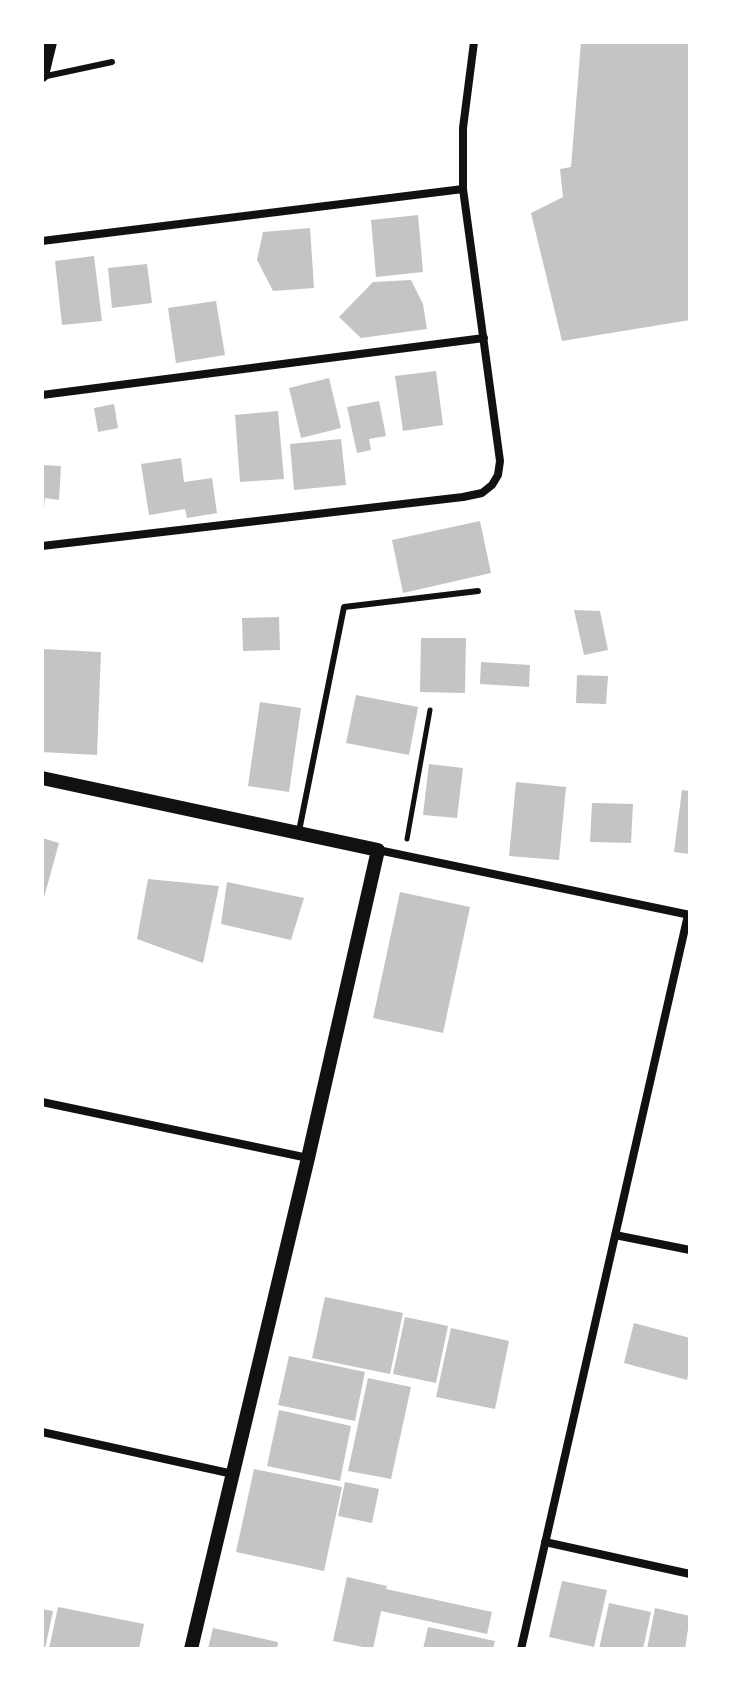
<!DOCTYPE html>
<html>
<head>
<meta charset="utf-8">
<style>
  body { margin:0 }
  #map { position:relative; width:732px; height:1691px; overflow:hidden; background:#fff; font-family:"Space Grotesk",sans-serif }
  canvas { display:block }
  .frame { position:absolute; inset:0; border:44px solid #fff; pointer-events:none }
</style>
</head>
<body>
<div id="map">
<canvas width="732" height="1691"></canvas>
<div class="frame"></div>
</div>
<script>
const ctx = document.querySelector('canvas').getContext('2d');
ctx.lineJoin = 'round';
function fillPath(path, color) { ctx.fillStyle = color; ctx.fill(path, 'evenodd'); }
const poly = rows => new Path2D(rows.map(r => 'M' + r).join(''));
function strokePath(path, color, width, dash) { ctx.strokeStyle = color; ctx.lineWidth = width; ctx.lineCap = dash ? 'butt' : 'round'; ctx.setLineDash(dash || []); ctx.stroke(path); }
const building = poly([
  [581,42,690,42,690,320,562,341,531,213,563,197,560,169,571,167],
  [418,215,423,272,376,277,371,220],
  [310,228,314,288,273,291,257,260,263,232],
  [94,256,102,321,62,325,55,261],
  [147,264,152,303,112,308,108,268],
  [411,280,423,304,427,329,361,338,339,317,373,282],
  [216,301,225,355,176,363,168,308],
  [436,371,443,425,403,431,395,376],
  [329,378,341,428,301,438,289,388],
  [379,401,386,436,369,439,371,450,357,453,347,407],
  [114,404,118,428,98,432,94,408],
  [278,411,284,479,240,482,235,415],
  [341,439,346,485,294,490,290,444],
  [181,458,184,482,212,478,217,513,187,518,185,509,149,515,141,464],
  [42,465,61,466,59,500,45,498,44,508,42,508],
  [480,521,491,573,403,593,392,540],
  [574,610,600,611,608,650,584,655],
  [279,617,280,650,243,651,242,618],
  [421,638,466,638,465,693,420,692],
  [42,649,101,652,97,755,42,752],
  [481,662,530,665,529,687,480,684],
  [577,675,608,676,606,704,576,703],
  [356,695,418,707,409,755,346,743],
  [260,702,301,708,289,792,248,786],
  [429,764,463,768,457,818,423,815],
  [516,782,566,787,559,860,509,856],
  [682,790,690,791,690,854,674,852],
  [592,803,633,804,631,843,590,842],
  [42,838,59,843,43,901,42,901],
  [148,879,219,886,203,963,137,939],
  [227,882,304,898,291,940,221,924],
  [400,892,470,907,443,1033,373,1018],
  [325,1297,403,1313,390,1374,312,1358],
  [405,1317,448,1326,436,1383,393,1374],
  [634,1323,690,1338,690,1367,687,1380,624,1363],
  [451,1328,509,1341,495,1409,436,1397],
  [289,1356,365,1372,355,1421,278,1405],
  [368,1378,411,1387,391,1479,348,1471],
  [279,1410,351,1426,340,1481,267,1466],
  [254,1469,342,1487,324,1571,236,1552],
  [345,1482,379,1489,372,1523,338,1516],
  [347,1577,387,1586,386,1589,492,1612,487,1634,381,1611,373,1649,333,1641],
  [562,1581,607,1590,594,1647,549,1637],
  [609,1603,651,1612,643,1649,599,1649],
  [58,1607,144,1624,139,1649,49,1649],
  [655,1608,690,1616,685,1649,647,1649],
  [42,1609,53,1611,45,1649,42,1649],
  [428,1627,495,1641,493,1649,423,1649],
  [213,1628,278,1642,277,1649,208,1649]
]);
const path = poly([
  [407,839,430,710]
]);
const service = poly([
  [42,77,112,62],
  [299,831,344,607,478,591]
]);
const minor = poly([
  [42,241,463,189],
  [42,395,484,338],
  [42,546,463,497,482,493,492,485,498,475,500,461,463,189,463,128,474,42],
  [378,850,690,915],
  [42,1102,308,1158],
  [615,1235,690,1250],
  [42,1432,233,1474],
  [545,1542,690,1574],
  [521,1649,688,915]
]);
const tertiary = poly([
  [42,75,50,42],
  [42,778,378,850,308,1158,191,1649]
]);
fillPath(building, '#c4c4c4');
strokePath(path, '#111', 5);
strokePath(service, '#111', 6);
strokePath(minor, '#111', 8);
strokePath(tertiary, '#111', 14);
</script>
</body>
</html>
